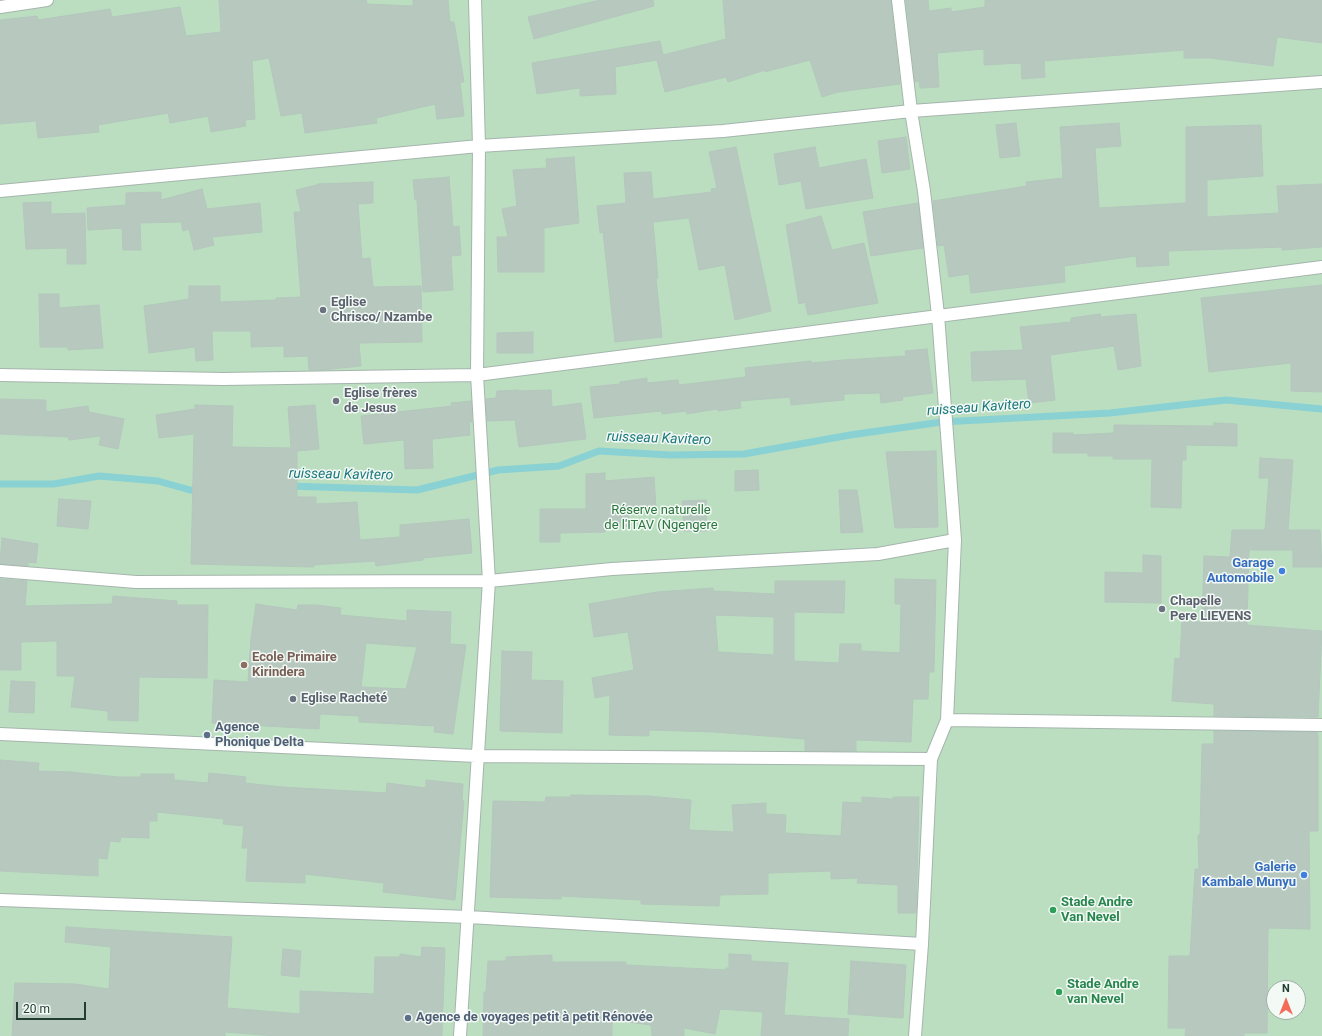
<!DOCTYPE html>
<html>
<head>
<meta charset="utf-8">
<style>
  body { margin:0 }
  #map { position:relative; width:1322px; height:1036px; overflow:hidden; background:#e2ede7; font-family:Roboto,sans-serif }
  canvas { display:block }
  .north { position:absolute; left:1266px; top:980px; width:40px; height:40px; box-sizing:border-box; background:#f3f9f5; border:1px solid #9faea7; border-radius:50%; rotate:0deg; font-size:11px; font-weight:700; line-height:16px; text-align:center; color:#223e33 }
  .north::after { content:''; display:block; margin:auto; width:14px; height:18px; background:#f56a58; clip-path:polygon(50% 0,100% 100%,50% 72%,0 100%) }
  .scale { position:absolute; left:16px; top:1002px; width:70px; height:18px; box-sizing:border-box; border:2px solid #223e33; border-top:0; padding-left:5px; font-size:12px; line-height:14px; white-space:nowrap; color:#223e33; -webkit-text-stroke:3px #f3f9f5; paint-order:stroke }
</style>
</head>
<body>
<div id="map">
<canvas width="1322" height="1036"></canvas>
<div class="north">N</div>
<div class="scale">20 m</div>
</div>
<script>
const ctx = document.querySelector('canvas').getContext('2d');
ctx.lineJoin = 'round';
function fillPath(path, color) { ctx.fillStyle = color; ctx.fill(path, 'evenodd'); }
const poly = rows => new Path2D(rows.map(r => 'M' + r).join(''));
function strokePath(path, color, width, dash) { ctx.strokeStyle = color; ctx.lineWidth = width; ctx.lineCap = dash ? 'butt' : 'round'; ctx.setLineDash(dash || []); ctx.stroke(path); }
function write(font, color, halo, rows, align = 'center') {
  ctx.font = font + ' Roboto,sans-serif'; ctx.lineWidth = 3; ctx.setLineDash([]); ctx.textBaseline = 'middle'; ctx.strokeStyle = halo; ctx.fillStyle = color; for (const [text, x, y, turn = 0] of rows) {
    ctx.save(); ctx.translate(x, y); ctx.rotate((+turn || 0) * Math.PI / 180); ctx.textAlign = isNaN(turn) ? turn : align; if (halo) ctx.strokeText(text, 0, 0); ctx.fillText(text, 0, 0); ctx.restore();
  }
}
const green = poly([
  [0,0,1322,0,1322,1036,0,1036],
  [1274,988,1298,988,1298,1012,1274,1012]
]);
const stream = poly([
  [0,484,54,484,99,476,158,481,190,490,202,491],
  [287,486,417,490,498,470,559,466,599,451,670,455,744,454,850,435,942,422,1110,413,1226,400,1322,409]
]);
const building = poly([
  [219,0,366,0,367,4,413,6,413,0,448,0,450,22,454,22,464,82,460,82,464,116,437,119,435,104,376,118,377,123,305,133,302,113,281,116,269,58,252,61,255,119,245,120,246,126,211,132,208,116,170,123,168,113,98,125,99,132,38,138,36,121,0,124,0,20,37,16,38,20,110,9,112,17,180,7,186,36,221,32,219,0],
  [600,0,653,0,654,6,534,39,528,17,600,0],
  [723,0,891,0,900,84,838,92,822,97,810,60,765,72,765,70,728,82,726,77,665,92,657,60,615,67,616,94,580,96,580,88,537,94,532,63,660,41,663,55,726,39,723,0],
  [906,0,928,0,929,11,951,8,951,12,985,7,985,0,1322,0,1322,43,1277,37,1273,66,1210,58,1184,58,1184,50,1044,61,1045,77,1022,79,1021,63,984,65,984,49,937,53,939,87,920,88,919,81,915,82,906,0],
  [1016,123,1020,156,1000,158,996,125,1016,123],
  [1119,123,1121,146,1095,148,1099,208,1186,203,1186,127,1261,125,1263,176,1207,180,1207,217,1279,213,1277,186,1322,184,1322,247,1282,250,1282,247,1168,251,1169,265,1137,267,1136,256,1064,266,1065,282,971,293,969,274,949,277,944,245,938,246,933,201,1027,186,1026,182,1063,178,1060,127,1119,123],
  [906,137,910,169,882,173,878,141,906,137],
  [736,147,771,311,735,320,725,265,699,270,689,218,653,222,658,278,656,278,662,337,615,342,603,232,600,233,597,206,626,203,624,173,651,172,653,199,712,192,711,189,717,188,709,152,736,147],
  [815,147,819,168,866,159,873,198,806,209,801,181,779,185,774,154,815,147],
  [574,157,579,223,544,228,544,272,498,272,497,237,508,237,502,209,517,206,513,170,547,168,546,159,574,157],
  [449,177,453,227,459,226,461,255,451,256,453,290,423,292,417,200,415,200,413,180,449,177],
  [373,182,373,203,358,204,362,259,370,258,373,287,421,286,422,342,359,343,361,366,321,370,309,370,308,356,284,357,284,346,251,347,251,331,212,331,213,360,196,361,195,347,149,353,144,306,189,299,189,286,220,286,220,302,276,300,276,298,301,297,294,212,301,212,296,190,317,185,317,184,373,182],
  [202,189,207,209,260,203,262,232,212,237,214,245,194,250,189,229,183,231,181,222,140,223,141,250,123,250,122,228,88,230,87,208,126,205,126,193,161,192,161,200,202,189],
  [51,202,51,214,85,213,86,264,67,264,67,248,26,249,23,203,51,202],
  [918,203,923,248,871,256,863,212,918,203],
  [821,216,832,250,864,243,878,303,808,315,805,302,799,304,786,225,821,216],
  [1322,285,1322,392,1291,391,1291,363,1209,372,1201,298,1322,285],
  [39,294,59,294,59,308,99,305,103,348,68,350,68,347,40,347,39,294],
  [1100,314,1101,317,1136,314,1141,366,1118,370,1114,346,1050,355,1055,400,1029,403,1026,379,972,381,971,352,1023,350,1020,327,1071,322,1071,318,1100,314],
  [533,332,533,353,497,353,497,333,533,332],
  [927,349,933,393,902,397,903,400,881,403,880,393,844,394,844,400,791,405,790,397,740,401,741,408,718,411,717,409,687,414,686,411,662,414,661,411,594,418,590,387,620,384,620,382,647,378,647,383,678,380,679,385,746,377,745,368,811,361,811,363,843,360,906,356,905,351,927,349],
  [518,390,518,391,551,390,552,407,581,403,586,439,519,447,515,420,487,421,486,399,496,398,497,391,518,390],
  [0,399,46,400,46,412,88,406,89,412,124,419,118,449,99,445,101,436,69,440,68,437,0,434,0,399],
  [471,401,472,422,469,422,470,435,432,439,433,468,405,469,404,440,364,444,361,416,452,406,451,403,471,401],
  [195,405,233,406,232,447,291,448,288,407,315,405,319,449,297,451,297,497,316,497,316,504,357,502,360,540,400,537,400,525,469,519,472,553,423,558,423,560,376,566,375,561,314,565,314,567,191,564,194,434,159,438,156,415,195,409,195,405],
  [1214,423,1237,424,1237,446,1186,445,1186,460,1182,460,1181,508,1151,507,1152,459,1113,459,1113,456,1088,456,1088,453,1053,453,1053,433,1073,433,1073,435,1114,433,1114,425,1213,426,1214,423],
  [936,451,938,527,895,528,886,452,936,451],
  [1260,458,1293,460,1288,530,1320,530,1322,567,1293,567,1293,550,1249,550,1247,625,1322,631,1318,717,1214,716,1214,704,1172,701,1175,658,1180,659,1182,621,1202,622,1204,556,1230,557,1232,530,1265,530,1269,478,1259,478,1260,458],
  [758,470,759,490,735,491,735,471,758,470],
  [605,473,605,481,654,477,656,508,628,511,630,526,605,529,605,532,560,533,560,542,540,542,540,509,586,509,586,474,605,473],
  [839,490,857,490,863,532,841,533,839,490],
  [59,499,91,501,88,529,57,526,59,499],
  [706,500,707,531,684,531,682,501,706,500],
  [2,538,38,544,36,563,28,562,28,566,0,564,2,538],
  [1143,555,1161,556,1161,603,1105,602,1105,572,1143,573,1143,555],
  [0,579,27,581,25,606,112,604,113,596,177,601,177,605,208,605,207,678,139,677,138,721,108,720,108,711,71,707,75,676,57,676,57,641,21,642,21,670,0,670,0,579],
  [895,579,936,580,934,672,929,672,928,699,913,699,911,742,856,740,856,751,805,751,805,739,714,732,649,730,649,736,609,735,610,695,595,698,592,678,634,670,628,632,594,637,589,604,657,592,713,588,713,591,775,594,775,581,845,581,844,613,794,612,794,661,839,663,840,644,861,644,861,651,900,653,901,604,895,604,895,579],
  [715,615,774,617,774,655,718,652,715,615],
  [256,604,297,610,298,605,316,605,341,608,340,615,407,621,407,610,451,612,450,644,466,645,453,734,434,732,435,726,359,722,359,716,320,714,319,729,212,723,214,680,248,682,251,638,256,604],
  [366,643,417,647,406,689,361,687,366,643],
  [502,651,532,652,531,680,563,681,562,733,500,731,502,651],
  [11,681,35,682,34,713,9,712,11,681],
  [1214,731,1317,732,1318,735,1318,831,1309,831,1310,929,1268,928,1267,1033,1244,1033,1244,1036,1185,1036,1186,1028,1168,1028,1169,956,1190,956,1195,869,1199,869,1198,835,1200,835,1202,744,1214,744,1214,731],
  [0,760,39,763,38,771,71,772,118,777,141,777,141,774,174,774,174,780,208,783,209,773,246,777,245,783,282,787,386,793,387,783,426,788,426,780,463,784,462,801,464,801,455,900,383,892,384,883,305,874,305,883,246,881,248,848,242,848,244,826,223,824,224,819,157,812,157,821,149,821,149,838,121,837,120,842,110,841,107,859,98,858,98,876,0,871,0,760],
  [571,795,648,796,691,800,689,830,734,832,732,805,766,803,766,814,786,815,785,833,841,836,843,802,862,803,862,797,893,799,893,797,919,797,916,913,898,913,898,885,857,883,858,878,831,879,831,871,768,873,768,894,720,895,719,906,641,904,641,900,561,896,561,899,490,897,493,801,545,802,546,797,571,797,571,795],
  [66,927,232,937,227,1008,300,1014,300,991,374,994,375,957,400,957,400,954,421,957,422,947,445,948,442,1036,276,1036,225,1032,225,1036,12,1036,15,983,75,984,109,989,111,947,65,942,66,927],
  [283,949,301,951,299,977,281,975,283,949],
  [729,954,751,955,751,961,788,963,784,1015,849,1019,848,1036,761,1036,763,1012,720,1009,715,1034,684,1028,684,1036,652,1036,651,1025,612,1020,612,1036,483,1036,484,992,486,992,488,961,506,961,506,957,552,955,552,962,626,962,626,965,726,970,726,968,729,968,729,954],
  [851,961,906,965,903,1018,848,1014,851,961]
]);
const minor = poly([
  [898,0,911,111,924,191,938,315,955,540,947,720,931,759,922,944,915,1036],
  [0,7,47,0],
  [0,191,479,146,723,131,911,111,1322,82],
  [0,375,223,379,477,375,1322,267],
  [0,571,136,582,489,581,612,569,878,554,955,540],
  [947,720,1322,725],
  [0,734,477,756,931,759],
  [0,900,469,917,922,944],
  [460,1036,489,581,477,375,479,146,475,0]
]);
const markers = [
  [323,310,4,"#6b7280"],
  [336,401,4,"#6b7280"],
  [1282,571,4,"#3f7fe0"],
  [1162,609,4,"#6b7280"],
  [244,665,4,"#8d6e63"],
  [293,699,4,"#6b7280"],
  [207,735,4,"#5c6f8a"],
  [1304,875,4,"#3f7fe0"],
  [1053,910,4,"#2e9e5b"],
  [1059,992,4,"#2e9e5b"],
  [408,1018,4,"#5c6f8a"]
];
const worshipNames = [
  ["Eglise",331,303],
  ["Chrisco/ Nzambe",331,318],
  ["Eglise frères",344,394],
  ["de Jesus",344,409],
  ["Chapelle",1170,602],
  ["Pere LIEVENS",1170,617],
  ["Eglise Racheté",301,699]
];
const parkNames = [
  ["Réserve naturelle",661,511],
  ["de l'ITAV (Ngengere",661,526]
];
const shopNames = [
  ["Garage",1274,564],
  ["Automobile",1274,579],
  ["Galerie",1296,868],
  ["Kambale Munyu",1296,883]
];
const educationNames = [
  ["Ecole Primaire",252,658],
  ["Kirindera",252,673]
];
const serviceNames = [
  ["Agence",215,728],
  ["Phonique Delta",215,743],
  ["Agence de voyages petit à petit Rénovée",416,1018]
];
const leisureNames = [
  ["Stade Andre",1061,903],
  ["Van Nevel",1061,918],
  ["Stade Andre",1067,985],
  ["van Nevel",1067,1000]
];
const waterNames = [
  ["ruisseau Kavitero",979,408,-4],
  ["ruisseau Kavitero",659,439,2],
  ["ruisseau Kavitero",341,475,1]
];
fillPath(green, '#bbdec0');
strokePath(stream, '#89d1d3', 7);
fillPath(building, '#b7c8bf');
strokePath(building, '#b4c7bd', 1);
strokePath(minor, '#a5b5ad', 14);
strokePath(minor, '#fff', 12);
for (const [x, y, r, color] of markers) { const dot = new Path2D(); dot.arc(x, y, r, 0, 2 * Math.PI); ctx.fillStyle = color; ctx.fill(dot); strokePath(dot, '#f3f9f5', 1.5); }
write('bold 13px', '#5b616d', '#f3f9f5', worshipNames, 'left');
write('13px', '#2b763e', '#f3f9f5', parkNames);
write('bold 13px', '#366cbe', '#f3f9f5', shopNames, 'right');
write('bold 13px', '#785e54', '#f3f9f5', educationNames, 'left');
write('bold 13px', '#4e5e75', '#f3f9f5', serviceNames, 'left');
write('bold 13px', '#27864d', '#f3f9f5', leisureNames, 'left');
write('italic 14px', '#1a787c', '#f3f9f5', waterNames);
</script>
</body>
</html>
